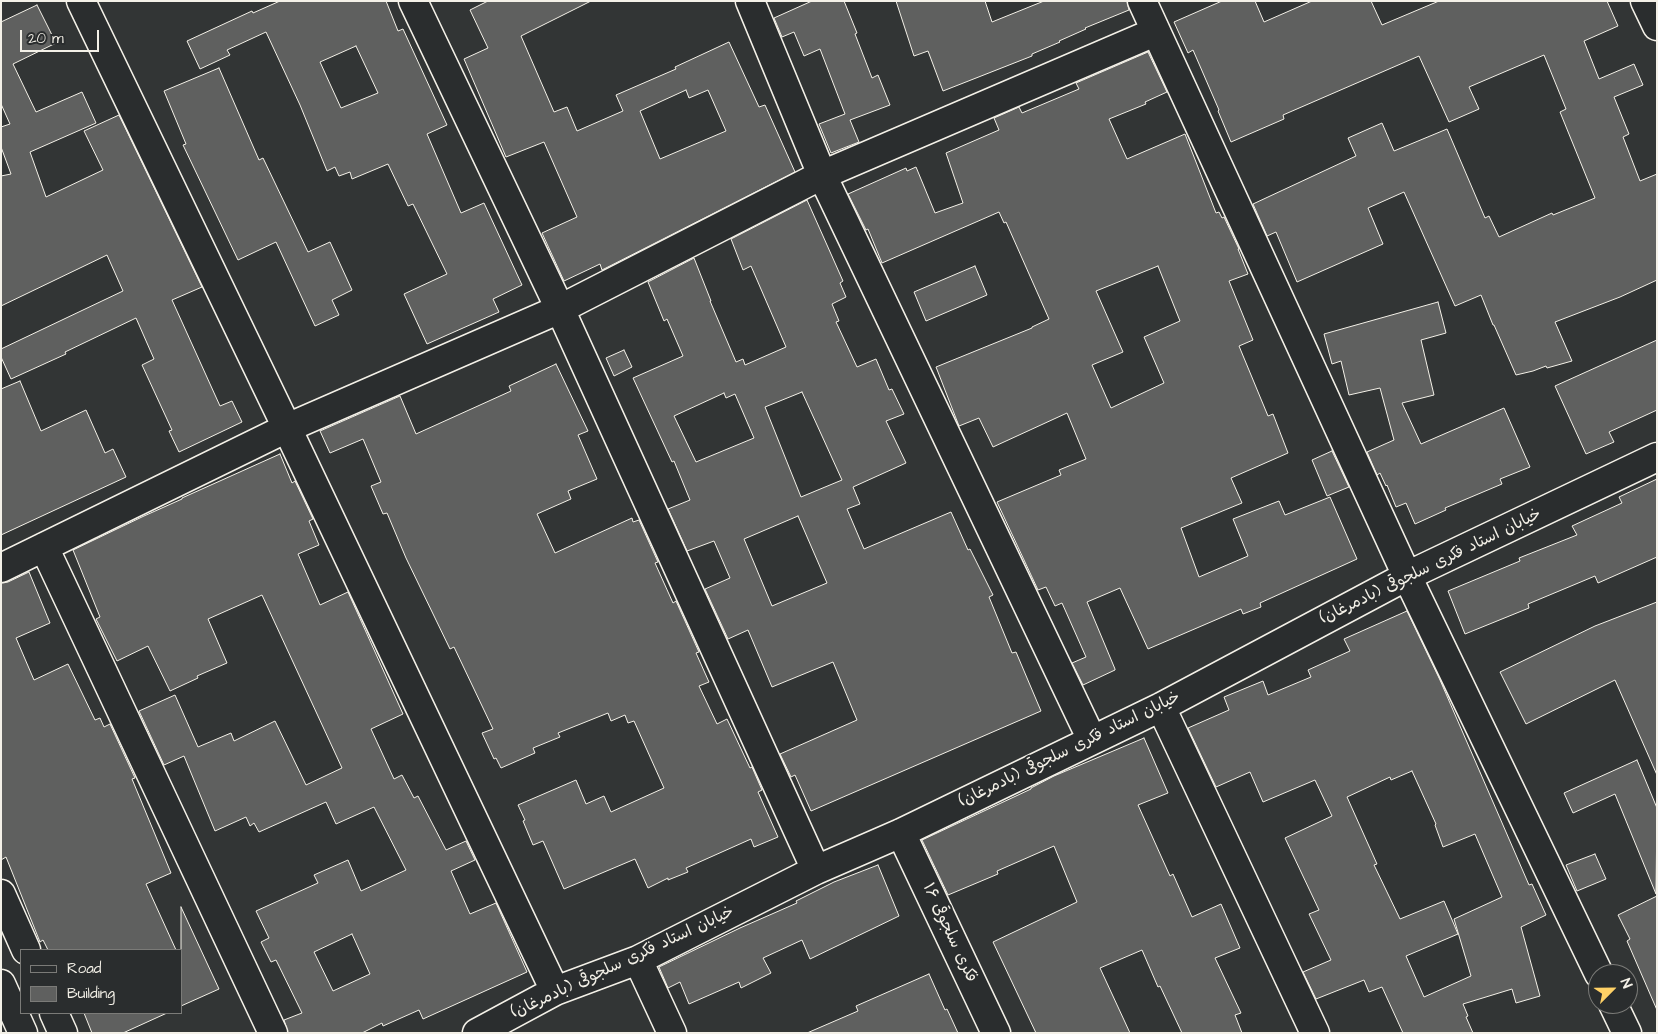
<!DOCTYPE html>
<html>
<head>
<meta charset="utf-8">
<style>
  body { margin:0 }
  #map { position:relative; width:1658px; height:1034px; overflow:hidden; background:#323535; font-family:"Architects Daughter",sans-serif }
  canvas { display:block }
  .frame { position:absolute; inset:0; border:2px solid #f4f1e8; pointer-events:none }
  .legend { position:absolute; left:20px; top:949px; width:162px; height:65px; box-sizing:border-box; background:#2a2d2e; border:1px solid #7b7b78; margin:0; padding:6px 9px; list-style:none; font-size:15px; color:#f4f1e8 }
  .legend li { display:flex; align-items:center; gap:10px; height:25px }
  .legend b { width:25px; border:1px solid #7b7b78 }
  .north { position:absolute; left:1588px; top:964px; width:50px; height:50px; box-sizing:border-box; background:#2a2d2e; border:1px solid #7b7b78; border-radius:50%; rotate:67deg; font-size:14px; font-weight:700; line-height:20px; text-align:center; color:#f4f1e8 }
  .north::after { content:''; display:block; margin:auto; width:18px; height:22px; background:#ffd166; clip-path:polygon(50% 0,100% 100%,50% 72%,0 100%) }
  .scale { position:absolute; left:20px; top:30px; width:79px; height:22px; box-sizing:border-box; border:2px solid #f4f1e8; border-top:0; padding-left:6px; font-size:15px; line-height:18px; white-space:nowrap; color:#f4f1e8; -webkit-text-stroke:4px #2a2d2e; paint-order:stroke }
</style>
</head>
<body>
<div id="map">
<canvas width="1658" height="1034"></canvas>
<div class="frame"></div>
<ul class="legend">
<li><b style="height:6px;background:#2a2d2e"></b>Road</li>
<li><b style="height:14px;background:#5f605f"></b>Building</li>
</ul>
<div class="north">N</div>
<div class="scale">20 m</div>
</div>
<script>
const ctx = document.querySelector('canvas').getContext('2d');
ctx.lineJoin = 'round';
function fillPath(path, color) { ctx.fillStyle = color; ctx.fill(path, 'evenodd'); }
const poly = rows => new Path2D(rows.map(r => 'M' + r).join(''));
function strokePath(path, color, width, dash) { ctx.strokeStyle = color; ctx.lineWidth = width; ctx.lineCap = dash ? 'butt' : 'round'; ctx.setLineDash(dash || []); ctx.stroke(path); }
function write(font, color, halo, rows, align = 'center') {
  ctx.font = font + ' "Architects Daughter","Playpen Sans Arabic",sans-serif'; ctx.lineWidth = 4; ctx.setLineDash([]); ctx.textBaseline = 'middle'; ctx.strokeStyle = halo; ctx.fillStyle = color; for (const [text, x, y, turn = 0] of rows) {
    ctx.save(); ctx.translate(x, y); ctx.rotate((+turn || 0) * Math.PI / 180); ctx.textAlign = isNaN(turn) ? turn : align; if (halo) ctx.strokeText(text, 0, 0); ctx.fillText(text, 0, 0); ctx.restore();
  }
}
const building = poly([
  [280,1,386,1,398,31,403,29,447,125,427,134,461,213,484,203,522,285,493,299,499,312,427,344,404,294,447,274,413,204,408,206,388,164,352,179,350,172,339,176,335,167,327,171,300,105,266,32,227,50,230,55,200,69,187,41,252,11,253,13,280,1],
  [356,46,378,93,341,108,320,62,356,46],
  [488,1,591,1,521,36,554,112,567,107,577,131,623,111,616,95,676,69,675,67,729,42,759,107,765,105,795,172,602,270,600,264,564,281,542,233,577,217,544,142,506,157,464,59,488,48,470,10,488,1],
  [686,90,689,98,708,90,726,131,660,159,640,111,686,90],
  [812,1,844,1,857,33,855,34,872,78,878,75,890,105,850,120,859,142,831,153,819,124,845,114,820,49,804,56,794,32,782,37,774,18,812,1],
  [896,1,985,1,992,22,1044,1,1127,1,1129,10,1085,28,1086,29,1059,41,1060,42,1032,54,1032,56,943,91,928,51,914,56,896,1],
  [1222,1,1255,1,1264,22,1312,1,1371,1,1382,25,1439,1,1607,1,1618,26,1584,41,1599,79,1634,64,1643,85,1614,97,1629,134,1623,137,1640,181,1657,174,1657,280,1620,297,1555,322,1572,361,1547,368,1546,366,1533,371,1516,375,1494,325,1493,325,1481,295,1455,306,1404,192,1368,208,1383,244,1297,282,1276,232,1267,236,1253,204,1356,156,1348,138,1382,123,1394,151,1447,129,1485,218,1489,216,1499,237,1552,213,1553,215,1595,198,1560,112,1566,109,1544,55,1469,87,1479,109,1449,122,1419,56,1283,115,1284,119,1231,142,1218,111,1219,110,1193,50,1188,53,1174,22,1222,1],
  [37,5,56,43,13,64,36,112,82,92,96,123,30,152,46,197,103,170,84,131,119,115,202,287,172,300,220,406,232,401,242,422,179,452,169,431,172,430,142,365,154,359,136,318,65,352,66,354,11,379,1,357,1,349,123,291,107,255,1,306,1,176,11,174,1,147,1,127,10,124,1,104,1,22,37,5],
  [1148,52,1167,92,1145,102,1146,104,1109,119,1127,159,1185,134,1216,213,1219,212,1222,218,1224,217,1239,249,1238,249,1248,274,1229,281,1253,340,1239,346,1268,416,1273,414,1288,453,1231,478,1242,503,1181,528,1199,577,1248,556,1233,519,1279,501,1285,515,1330,497,1357,559,1260,603,1261,607,1243,614,1241,609,1148,649,1120,588,1087,602,1115,669,1115,670,1083,685,1072,663,1086,657,1062,603,1055,606,1046,587,1038,590,997,502,1061,475,1059,470,1086,459,1067,413,993,447,979,418,959,426,936,367,1032,328,1032,327,1049,319,1006,222,1004,223,999,212,882,263,868,229,866,230,848,194,906,168,907,171,916,167,935,213,963,203,946,153,999,130,994,118,1019,107,1022,113,1079,89,1076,83,1148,52],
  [1158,266,1180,321,1144,337,1164,383,1111,408,1092,365,1123,352,1096,291,1158,266],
  [219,68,259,160,263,158,308,252,330,242,352,290,332,300,339,315,315,326,276,242,238,260,183,145,186,144,164,91,219,68],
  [807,200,843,281,840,283,846,297,832,304,839,321,836,322,857,367,876,359,889,390,892,389,904,414,886,421,906,463,853,487,860,504,847,509,864,549,951,512,968,550,970,549,993,595,989,597,1012,653,1016,652,1041,711,811,811,795,775,791,777,780,754,857,720,833,662,772,687,748,630,728,639,705,589,730,578,714,541,687,551,668,509,690,500,674,461,672,462,633,378,683,356,667,319,664,321,648,282,694,258,711,301,710,301,736,362,743,359,745,365,786,347,751,266,743,270,731,239,807,200],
  [802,392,842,480,801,497,765,407,802,392],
  [724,393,726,398,735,394,754,438,696,462,674,416,724,393],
  [798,516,827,583,772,606,744,539,798,516],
  [975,266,987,295,926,321,914,292,975,266],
  [1438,302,1446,333,1421,340,1434,395,1402,403,1421,444,1504,408,1530,467,1500,479,1502,484,1445,508,1446,510,1415,524,1406,503,1396,507,1387,485,1386,486,1380,473,1377,475,1367,452,1394,440,1380,388,1349,395,1341,361,1332,364,1324,334,1438,302],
  [1657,340,1657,410,1609,432,1614,442,1586,454,1555,386,1657,340],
  [624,350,632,367,614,376,606,358,624,350],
  [556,364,588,431,578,435,597,479,568,491,571,499,537,514,555,553,632,518,633,522,639,520,658,562,655,563,673,603,676,601,699,652,696,653,709,682,699,686,717,724,727,719,750,768,752,767,762,790,758,792,778,837,754,847,751,839,686,868,688,872,668,880,668,878,648,888,635,859,564,889,543,841,533,845,523,821,525,820,518,805,576,780,586,804,604,796,611,812,664,788,634,721,628,723,625,715,611,721,608,713,558,733,560,737,533,748,535,753,501,768,496,758,494,759,482,733,493,729,454,647,450,649,406,558,387,513,383,514,371,486,381,482,363,439,330,453,320,431,400,396,416,434,511,391,509,386,556,364],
  [20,381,41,431,86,410,105,453,113,449,126,477,1,535,1,389,20,381],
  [1332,451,1349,487,1327,496,1312,460,1332,451],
  [280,454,292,483,295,481,313,519,309,521,319,545,298,554,320,605,348,592,403,714,371,729,394,779,402,775,414,798,418,796,446,850,466,841,475,860,451,871,470,914,496,903,527,972,423,1019,419,1010,383,1026,382,1023,362,1033,288,1033,284,1020,302,1013,276,960,271,962,261,942,269,938,256,911,318,883,314,875,348,860,361,891,406,870,374,807,336,824,326,802,259,832,254,823,250,826,246,817,215,831,184,756,164,765,139,711,175,695,198,747,231,733,234,741,275,721,306,785,342,768,262,595,208,619,227,663,197,676,198,678,170,691,148,646,117,661,96,619,100,617,73,550,144,516,182,499,182,498,280,454],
  [352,934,370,974,333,991,314,952,352,934],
  [1657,479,1657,557,1598,583,1595,576,1528,604,1529,608,1465,634,1448,591,1520,561,1519,558,1577,535,1572,526,1622,503,1619,497,1657,479],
  [29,572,50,623,16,638,34,680,68,664,95,720,100,718,104,727,110,724,135,778,132,779,171,873,146,884,176,950,48,950,43,940,40,942,6,857,1,860,1,583,8,582,29,572],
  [1657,602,1657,775,1615,680,1526,724,1500,672,1595,626,1657,602],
  [1407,611,1440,680,1529,885,1532,884,1546,915,1521,927,1540,996,1516,1003,1512,989,1463,1004,1468,1016,1466,1017,1473,1033,1403,1033,1382,987,1369,992,1364,980,1316,999,1303,972,1331,960,1309,914,1319,910,1285,838,1332,816,1315,780,1263,802,1250,772,1216,787,1188,728,1229,710,1224,697,1263,681,1268,695,1311,677,1308,670,1350,651,1344,639,1407,611],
  [1412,771,1436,824,1435,825,1443,847,1475,834,1502,897,1454,919,1471,976,1424,997,1406,956,1458,934,1444,901,1400,919,1374,865,1377,864,1347,797,1390,777,1391,780,1412,771],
  [1144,738,1168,793,1138,805,1170,876,1173,874,1192,917,1221,904,1240,948,1215,958,1241,1013,1235,1015,1242,1033,1182,1033,1160,986,1158,987,1142,950,1100,968,1130,1033,1036,1033,993,942,1077,902,1054,846,997,871,998,874,948,895,922,840,1031,789,1031,788,1054,776,1144,738],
  [1637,760,1657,808,1656,894,1615,794,1573,813,1564,793,1637,760],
  [1595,854,1606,879,1577,891,1566,865,1595,854],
  [878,865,899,916,810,959,802,940,763,958,771,973,741,988,739,982,689,1004,680,982,668,988,659,967,740,928,797,903,796,901,834,882,878,865],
  [1657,896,1657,1010,1627,941,1630,939,1618,915,1657,896],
  [181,907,219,989,181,1006,181,907],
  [929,974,945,1010,947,1009,958,1033,807,1033,858,1011,856,1006,929,974],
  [84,1013,167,1013,123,1033,92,1033,84,1013]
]);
const street = poly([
  [81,1,287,428,555,991],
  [413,1,560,309,816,870],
  [750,1,822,175,1092,740],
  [1142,1,1407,576,1599,974],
  [1645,1,1657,26],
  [44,547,273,1033],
  [1,568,287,428,560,309,822,175,1155,32],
  [1161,707,1315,1033],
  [901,833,996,1033],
  [638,960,672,1033],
  [1613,1004,1627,1033],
  [477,1033,555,991,638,960,816,870,901,833,1161,707,1407,576,1657,457]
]);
const secondary = poly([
  [1,894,26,950],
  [1,984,23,1033],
  [54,1013,63,1033]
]);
const streetNames = [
  ["خیابان استاد فکری سلجوقی (بادمرغان)",1431,567,-26],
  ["خیابان استاد فکری سلجوقی (بادمرغان)",1070,750,-26],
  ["فکری سلجوقی ۱۶",949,933,65],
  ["خیابان استاد فکری سلجوقی (بادمرغان)",623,963,-25]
];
fillPath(building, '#5f605f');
strokePath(building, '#f4f1e8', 1);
strokePath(street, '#f4f1e8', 31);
strokePath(secondary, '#f4f1e8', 31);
strokePath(street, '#2a2d2e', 28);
strokePath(secondary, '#2a2d2e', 28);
write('16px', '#f4f1e8', '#2a2d2e', streetNames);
</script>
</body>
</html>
